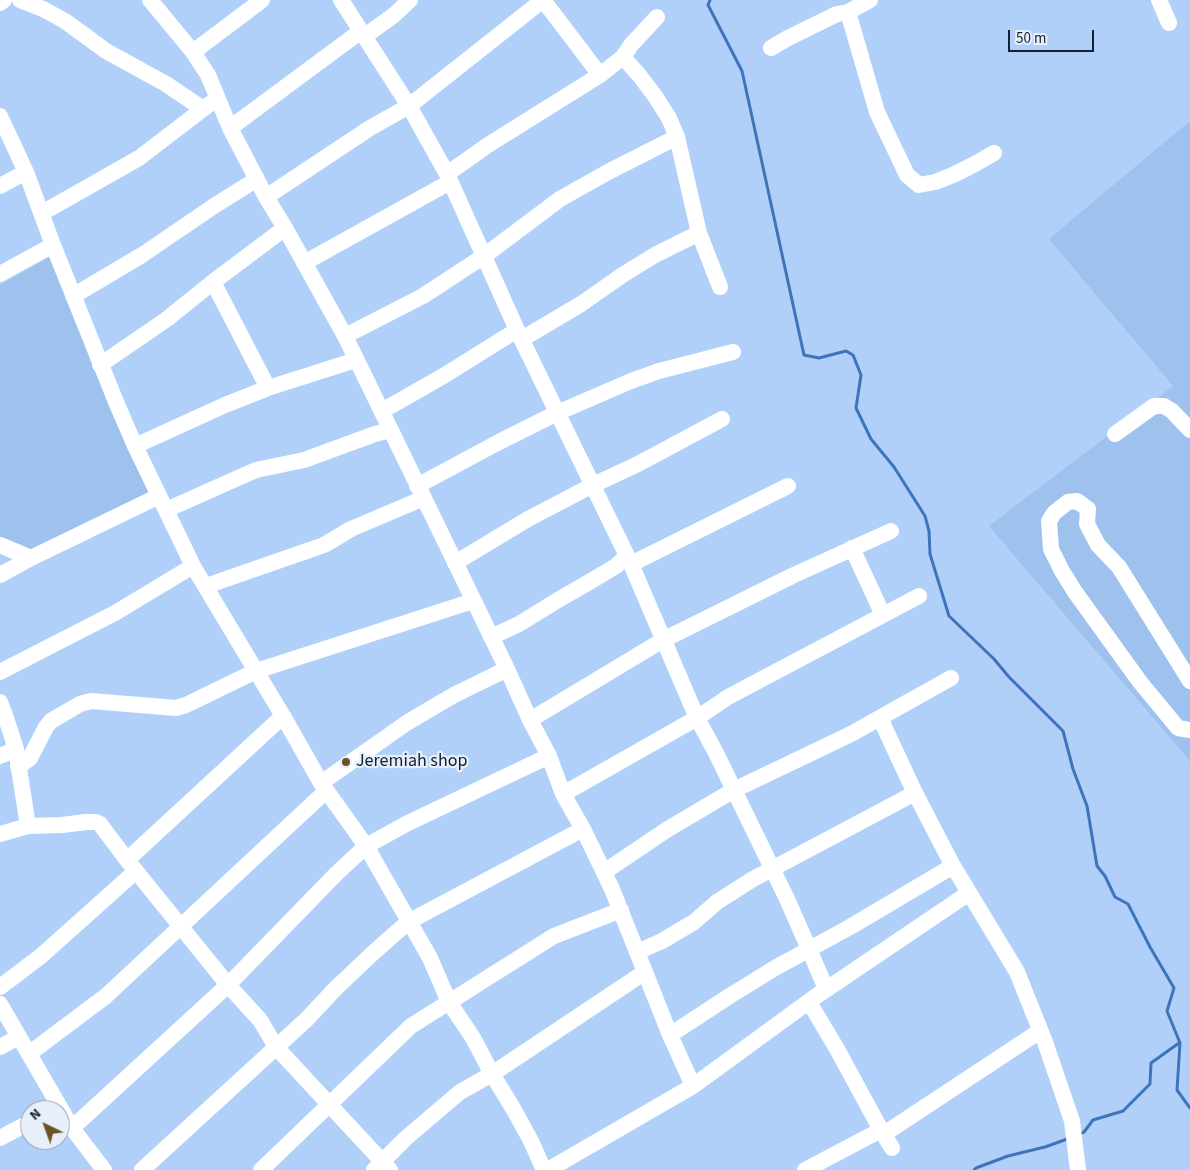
<!DOCTYPE html>
<html>
<head>
<meta charset="utf-8">
<style>
  body { margin:0 }
  #map { position:relative; width:1190px; height:1170px; overflow:hidden; background:#b0d0fa; font-family:"Source Sans 3",sans-serif }
  canvas { display:block }
  .north { position:absolute; left:20px; top:1100px; width:50px; height:50px; box-sizing:border-box; background:#e7effa; border:1px solid #929dab; border-radius:50%; rotate:318deg; font-size:14px; font-weight:700; line-height:20px; text-align:center; color:#122134 }
  .north::after { content:''; display:block; margin:auto; width:18px; height:22px; background:#6e5124; clip-path:polygon(50% 0,100% 100%,50% 72%,0 100%) }
  .scale { position:absolute; left:1008px; top:30px; width:86px; height:22px; box-sizing:border-box; border:2px solid #122134; border-top:0; padding-left:6px; font-size:15px; line-height:18px; white-space:nowrap; color:#122134; -webkit-text-stroke:4px #e7effa; paint-order:stroke }
</style>
</head>
<body>
<div id="map">
<canvas width="1190" height="1170"></canvas>
<div class="north">N</div>
<div class="scale">50 m</div>
</div>
<script>
const ctx = document.querySelector('canvas').getContext('2d');
ctx.lineJoin = 'round';
function fillPath(path, color) { ctx.fillStyle = color; ctx.fill(path, 'evenodd'); }
const poly = rows => new Path2D(rows.map(r => 'M' + r).join(''));
function strokePath(path, color, width, dash) { ctx.strokeStyle = color; ctx.lineWidth = width; ctx.lineCap = dash ? 'butt' : 'round'; ctx.setLineDash(dash || []); ctx.stroke(path); }
function write(font, color, halo, rows, align = 'center') {
  ctx.font = font + ' "Source Sans 3",sans-serif'; ctx.lineWidth = 4.5; ctx.setLineDash([]); ctx.textBaseline = 'middle'; ctx.strokeStyle = halo; ctx.fillStyle = color; for (const [text, x, y, turn = 0] of rows) {
    ctx.save(); ctx.translate(x, y); ctx.rotate((+turn || 0) * Math.PI / 180); ctx.textAlign = isNaN(turn) ? turn : align; if (halo) ctx.strokeText(text, 0, 0); ctx.fillText(text, 0, 0); ctx.restore();
  }
}
const built = poly([
  [1190,121,1190,761,989,526,1173,386,1049,239],
  [50,257,150,493,36,552,0,538,0,285]
]);
const stream = poly([
  [710,0,708,5,742,71,804,355,819,358,846,351,853,355,861,375,856,408,871,439,894,467,925,516,929,531,930,554,949,616,994,659,1009,677,1063,731,1073,769,1087,806,1097,866,1105,876,1115,897,1128,904,1150,947,1174,988,1167,1011,1180,1043,1177,1090,1190,1108],
  [1078,1135,1084,1132,1093,1120,1123,1111,1150,1084,1151,1063,1179,1043],
  [974,1170,976,1168,1008,1156,1045,1147,1070,1138]
]);
const minor = poly([
  [20,0,43,9,65,21,106,51,166,84,203,109],
  [150,0,193,52,208,75,230,128,266,197,285,228,345,336,507,669,530,720,549,756,563,794,583,829,612,889,670,1035,693,1086],
  [341,0,409,106,447,174,517,330,631,564,697,718,716,753,787,899,809,949,826,989],
  [543,0,600,75],
  [1159,0,1169,23],
  [0,3,4,0],
  [848,12,877,112,907,175,919,185,935,182,953,175,975,164,994,153],
  [365,36,394,15,410,0],
  [771,48,788,38,837,14,848,12,870,0],
  [193,52,262,0],
  [623,57,639,75,655,96,669,118,677,137,699,233,720,287],
  [0,116,26,172,53,245,116,402,135,446,193,566,283,716,321,783,366,846,430,958,449,1002,473,1038,492,1074,514,1110,531,1141,544,1170],
  [230,128,361,31],
  [447,174,488,145,600,75,623,57,631,45,657,17],
  [0,186,26,172],
  [266,197,370,128,409,106,543,0],
  [42,213,139,158,211,103],
  [304,263,450,182],
  [0,274,53,245],
  [73,296,142,255,214,206,257,179],
  [345,336,423,296,484,256,560,199,608,172,677,137],
  [522,339,581,304,624,274,655,255,699,233],
  [100,365,167,319,213,282],
  [268,388,213,282,285,228],
  [382,411,445,375,517,330],
  [1115,434,1154,406,1164,406,1172,411,1190,430],
  [135,446,225,405,268,388,356,360],
  [417,486,497,443,557,413,631,381,659,371,733,352],
  [166,510,256,470,304,460,375,434,391,430],
  [0,545,31,558,159,496],
  [852,548,883,615],
  [455,563,528,519,593,485,638,464,722,419],
  [631,564,788,486],
  [0,575,31,558],
  [206,586,324,545,351,529,424,498],
  [491,637,519,624,558,600,591,581,616,566,627,556],
  [0,672,115,613,193,566],
  [1190,681,1119,567,1098,545,1087,524,1088,509,1077,501,1068,502,1054,513,1049,521,1051,549,1062,571,1075,592,1140,682,1178,728,1190,730],
  [0,702,5,715,16,749,28,826],
  [880,718,915,793,953,866,1017,972,1045,1042,1072,1121,1078,1170],
  [530,720,663,640,794,575,891,531],
  [0,756,16,749],
  [18,767,30,758,46,727,51,721,80,704,91,701,176,708,186,705,256,671,473,601],
  [321,783,408,722,454,695,507,669],
  [563,794,697,718,728,697,919,596],
  [0,834,28,826,62,825,86,822,96,822,100,824,127,860,228,985,260,1020,276,1047,390,1170],
  [127,860,283,716],
  [604,872,668,829,734,790,851,734,908,702,951,678],
  [637,952,662,941,694,922,717,902,753,879,915,793],
  [0,987,41,956,136,871],
  [809,1002,837,1049,881,1130,892,1148],
  [0,1004,72,1128,104,1170],
  [670,1035,728,997,775,968,850,927,953,866],
  [0,1047,19,1037],
  [30,1053,106,996,326,791],
  [72,1128,228,985,336,874,366,846,408,823,549,756],
  [884,1134,1040,1031],
  [0,1138,30,1122],
  [142,1170,307,1019,335,989,373,953,408,922,583,829],
  [261,1170,411,1026,554,936,621,910],
  [374,1170,406,1138,460,1092,492,1074,645,972],
  [548,1170,693,1086,815,997,969,893],
  [805,1170,881,1130]
]);
const markers = [
  [346,762,5,"#6e5124"]
];
const poiNames = [
  ["Jeremiah shop",356,762]
];
fillPath(built, '#9ec1ee');
strokePath(stream, '#3e75ba', 3);
strokePath(minor, '#fff', 16);
for (const [x, y, r, color] of markers) { const dot = new Path2D(); dot.arc(x, y, r, 0, 2 * Math.PI); ctx.fillStyle = color; ctx.fill(dot); strokePath(dot, '#e7effa', 2); }
write('18px', '#122134', '#e7effa', poiNames, 'left');
</script>
</body>
</html>
